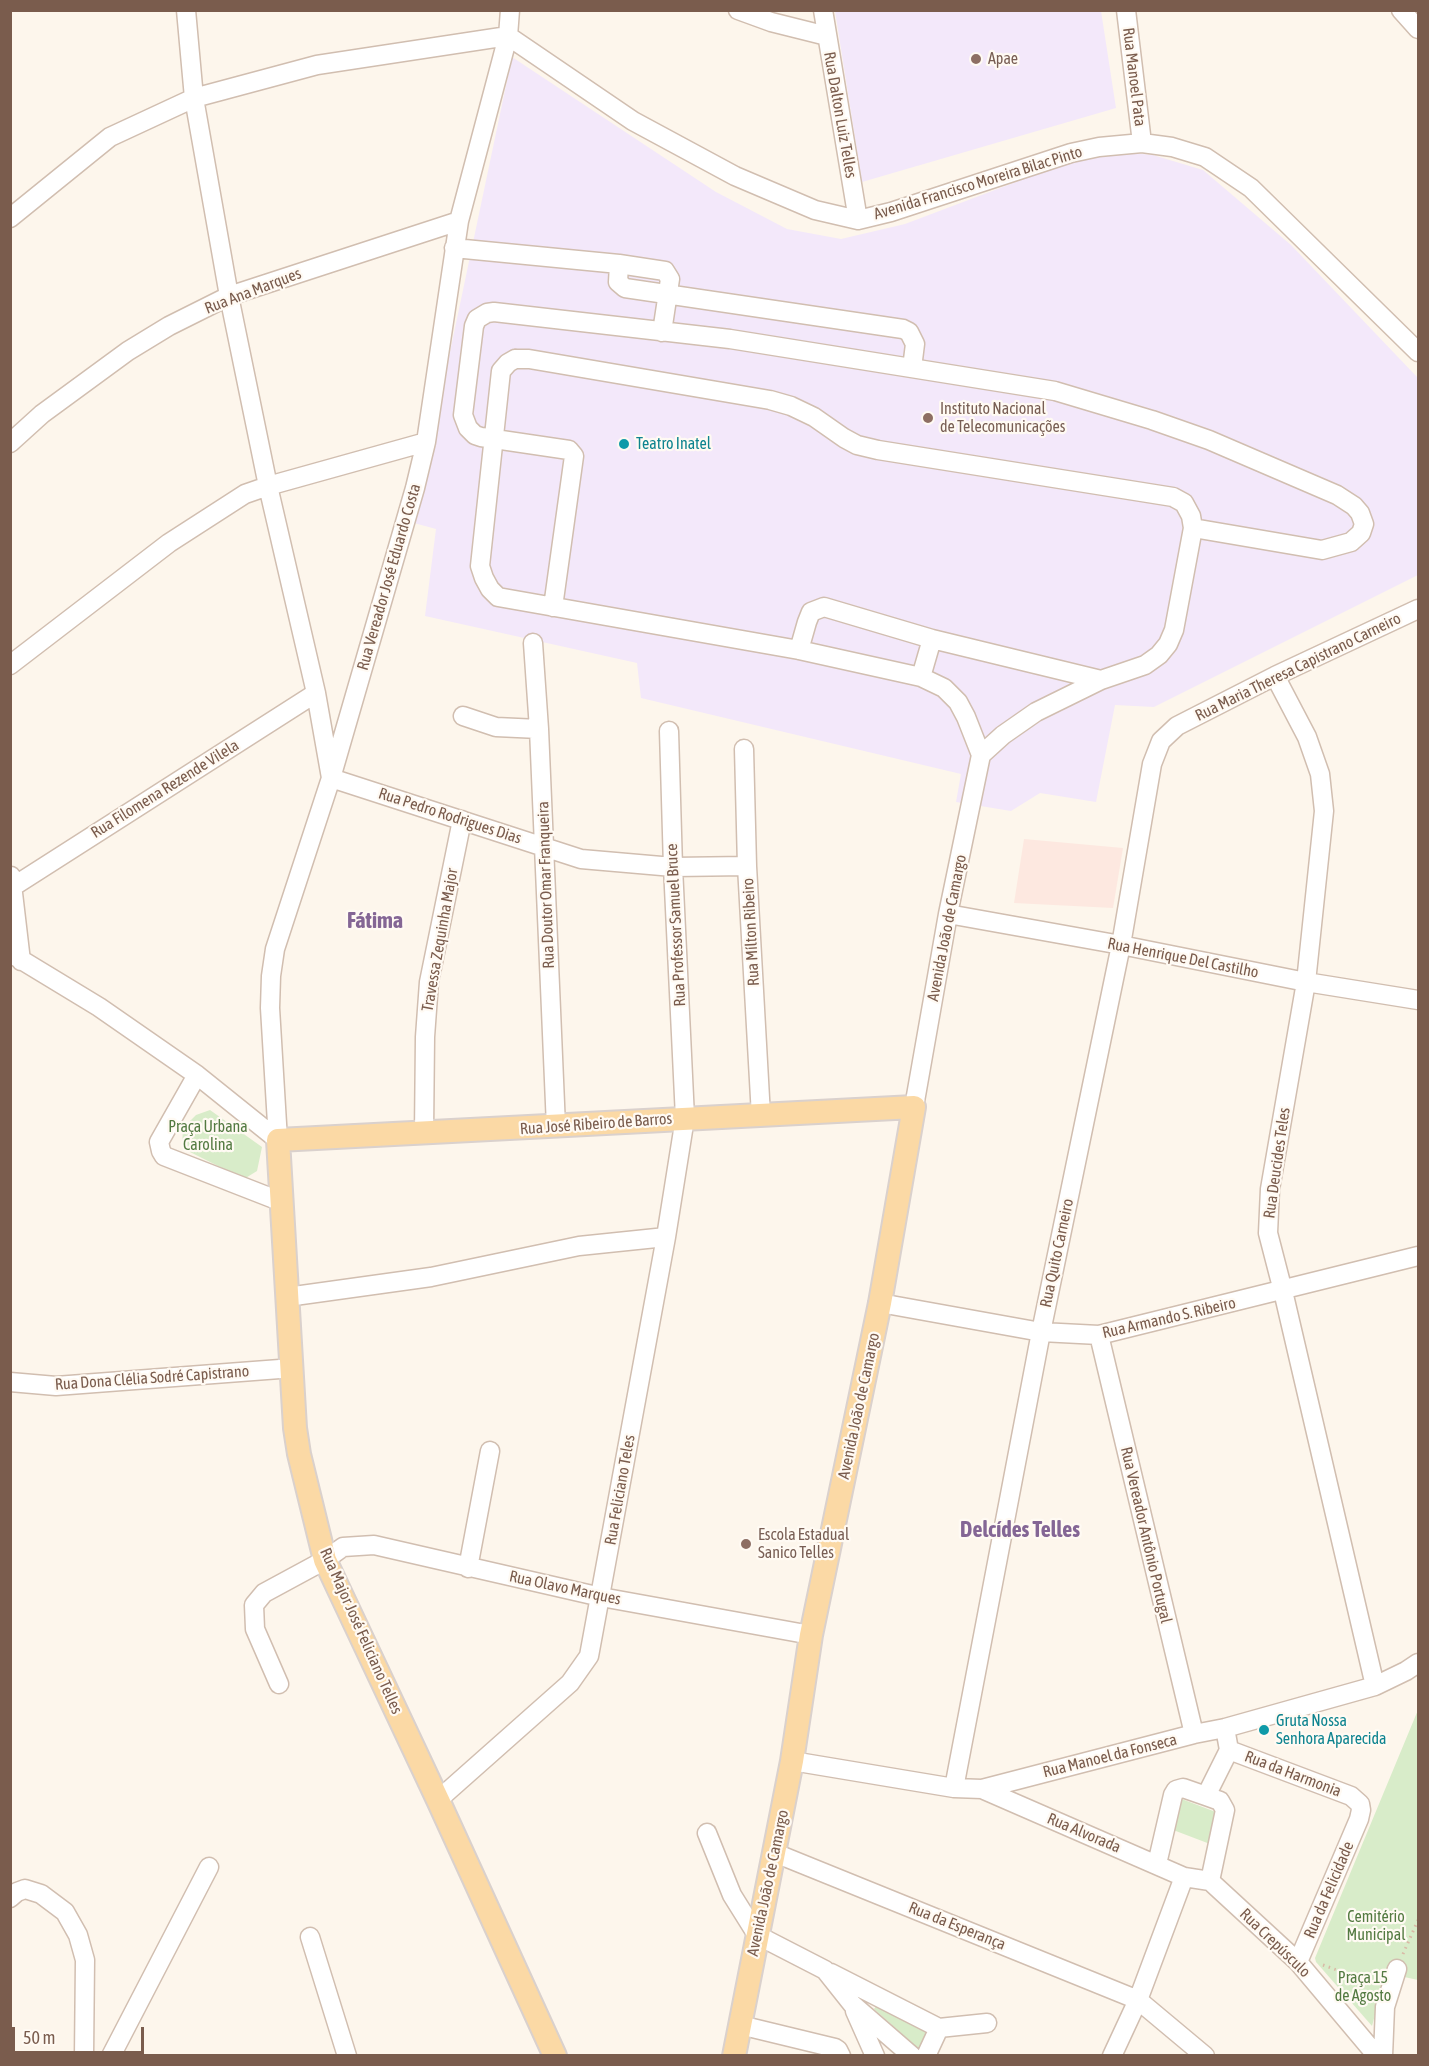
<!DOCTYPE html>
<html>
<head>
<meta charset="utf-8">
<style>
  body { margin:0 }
  #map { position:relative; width:1429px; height:2066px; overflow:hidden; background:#fdf6ec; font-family:"Asap Condensed",sans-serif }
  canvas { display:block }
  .frame { position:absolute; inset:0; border:12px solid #7a5c4d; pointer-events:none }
  .scale { position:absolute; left:12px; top:2027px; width:132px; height:27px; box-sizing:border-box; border:3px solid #7a5c4d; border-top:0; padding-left:8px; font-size:18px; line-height:21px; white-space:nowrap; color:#7a5c4d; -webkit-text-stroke:4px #fffaf3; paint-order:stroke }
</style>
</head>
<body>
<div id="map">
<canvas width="1429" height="2066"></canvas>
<div class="frame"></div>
<div class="scale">50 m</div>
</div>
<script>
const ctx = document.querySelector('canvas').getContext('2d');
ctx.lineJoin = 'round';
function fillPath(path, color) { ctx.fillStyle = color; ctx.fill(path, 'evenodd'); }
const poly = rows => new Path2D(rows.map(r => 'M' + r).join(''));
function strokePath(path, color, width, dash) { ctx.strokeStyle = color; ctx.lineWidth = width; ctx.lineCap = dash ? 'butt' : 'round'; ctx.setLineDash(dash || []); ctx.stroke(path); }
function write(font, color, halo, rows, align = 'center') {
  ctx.font = font + ' "Asap Condensed",sans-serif'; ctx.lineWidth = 4.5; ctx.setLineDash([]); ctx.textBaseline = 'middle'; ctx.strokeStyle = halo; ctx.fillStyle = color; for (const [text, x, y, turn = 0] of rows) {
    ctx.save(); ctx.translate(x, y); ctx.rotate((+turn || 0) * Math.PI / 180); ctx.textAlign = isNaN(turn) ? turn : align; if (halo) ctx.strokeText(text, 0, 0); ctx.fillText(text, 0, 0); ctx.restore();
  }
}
const commercial = poly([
  [1024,839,1123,848,1113,908,1014,903]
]);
const education = poly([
  [835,11,1101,11,1116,108,862,182],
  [512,57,716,192,787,229,841,239,905,224,1090,154,1120,152,1153,155,1203,170,1291,245,1418,378,1418,575,1154,707,1115,705,1096,802,1040,793,1011,811,956,802,961,774,641,698,637,663,425,616,436,529,414,523]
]);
const green = poly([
  [210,1110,262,1147,257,1171,244,1179,182,1148,183,1128,196,1115],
  [1418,1710,1418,1980,1386,1973,1372,2026,1316,1962,1315,1958],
  [1179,1798,1221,1814,1210,1844,1168,1828],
  [879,2002,932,2030,919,2049,874,2009]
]);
const path = poly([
  [1403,1954,1418,1920],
  [1323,1965,1373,1983]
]);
const minor = poly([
  [186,10,194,98,229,296,268,486,316,693,331,778,581,859,673,867,747,866],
  [738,10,771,22,827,36],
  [823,10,858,220],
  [1126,10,1142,143],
  [1401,10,1418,29],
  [10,218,110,137,194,98,317,65,508,36,633,121,735,176,815,210,858,220,891,212,1071,153,1099,147,1142,143,1172,147,1205,157,1251,188,1418,352],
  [454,248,619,264,665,271,670,279,662,332],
  [619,264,618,282,625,288,903,329,909,332,915,344,912,368],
  [515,359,529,359,770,400,791,406,814,417,844,438,857,445,878,450,1173,497,1184,503,1191,516,1193,528,1174,630,1168,644,1159,655,1145,665,1101,680,1036,712,1003,735,981,755,966,717,958,702,944,688,921,677,799,650,498,597,490,589,484,578,480,566,501,371,508,363,515,359],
  [10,443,42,414,128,351,169,326,229,296,459,221],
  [553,607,574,456,569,450,481,437,475,435,468,428,463,415,474,326,477,319,487,313,494,312,730,339,1055,391,1152,420,1209,440,1337,495,1354,506,1360,513,1364,524,1361,533,1351,542,1322,550,1193,528],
  [533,643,539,729,556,1127],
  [799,650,807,622,811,612,824,607,932,639,1101,680],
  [10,665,169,543,245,494,268,486,426,442],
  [1275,676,1307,737,1320,774,1324,811,1306,982,1270,1189,1268,1233,1283,1291,1375,1686],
  [921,677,932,639],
  [463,716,496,727,539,729],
  [744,749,747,866,761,1116],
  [11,876,21,961],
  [14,886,316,693],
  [948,914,1121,945,1306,982,1418,1000],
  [10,953,99,1007,197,1075,278,1140],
  [197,1075,159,1142,161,1151,164,1156,282,1202],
  [914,1107,948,914,981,755],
  [424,1133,425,1037,429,982,462,820],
  [278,1140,270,1008,271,976,275,949,331,778,415,488,426,442,459,221,508,36,510,10],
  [287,1297,431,1277,579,1246,666,1237],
  [880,1303,1041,1332,1099,1335,1418,1256],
  [1099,1335,1194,1734],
  [10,1382,56,1386,293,1368],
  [468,1568,490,1451],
  [279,1684,255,1629,254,1605,264,1593,325,1560,343,1547,374,1545,601,1597,811,1635],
  [1225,1728,1229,1750,1351,1796,1360,1804,1361,1810,1359,1819,1298,1962],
  [792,1761,954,1788,982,1789,1194,1734,1225,1728,1375,1686,1406,1671,1418,1663],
  [954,1788,1041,1332,1121,945,1152,764,1161,741,1177,726,1275,676,1418,609],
  [982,1789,1184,1877,1210,1881,1298,1962,1377,2056],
  [1206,1796,1229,1750],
  [438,1800,570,1683,589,1656,666,1237,685,1118,673,867,669,731],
  [707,1833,732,1895,757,1935,825,1970,852,2004,912,2056],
  [775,1853,1138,2000,1205,2056],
  [1157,1864,1173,1795,1176,1790,1183,1788,1206,1796,1220,1801,1225,1810,1210,1881],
  [10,1898,17,1892,25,1889,41,1894,65,1912,78,1935,85,1960,84,2056],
  [310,1937,347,2056],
  [831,1973,939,2028,987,2023],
  [855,2011,875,2056],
  [740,2025,835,2048,838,2050,841,2056],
  [111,2056,209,1867],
  [926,2056,939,2028],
  [1112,2056,1138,2000,1184,1877],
  [1383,2056,1385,2007,1397,1969]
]);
const major = poly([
  [555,2056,438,1800,325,1560,299,1454,295,1428,278,1140,914,1107,880,1303,811,1635,792,1761,734,2056]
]);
const markers = [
  [976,59,6,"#8d6e63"],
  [928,418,6,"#8d6e63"],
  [624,444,6,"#0f9aa8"],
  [746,1544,6,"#8d6e63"],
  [1264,1730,6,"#0f9aa8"]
];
const educationNames = [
  ["Apae",988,59],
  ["Instituto Nacional",940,409],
  ["de Telecomunicações",940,427],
  ["Escola Estadual",758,1535],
  ["Sanico Telles",758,1553]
];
const streetNames = [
  ["Rua Manoel Pata",1134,77,83],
  ["Rua Dalton Luiz Telles",840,115,80],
  ["Avenida Francisco Moreira Bilac Pinto",978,183,-17],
  ["Rua Ana Marques",253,291,-21],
  ["Rua Vereador José Eduardo Costa",389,577,-74],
  ["Rua Maria Theresa Capistrano Carneiro",1298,667,-26],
  ["Rua Filomena Rezende Vilela",165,789,-32],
  ["Rua Pedro Rodrigues Dias",450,816,18],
  ["Rua Doutor Omar Franqueira",546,885,-92],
  ["Rua Professor Samuel Bruce",676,925,-93],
  ["Avenida João de Camargo",947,928,-79],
  ["Rua Mílton Ribeiro",751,932,-93],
  ["Travessa Zequinha Major",440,940,-80],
  ["Rua Henrique Del Castilho",1183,958,11],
  ["Rua José Ribeiro de Barros",596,1124,-4],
  ["Rua Deucides Teles",1277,1163,-82],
  ["Rua Quito Carneiro",1057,1253,-78],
  ["Rua Armando S. Ribeiro",1169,1318,-13],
  ["Rua Dona Clélia Sodré Capistrano",152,1378,-4],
  ["Avenida João de Camargo",859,1406,-78],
  ["Rua Feliciano Teles",620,1490,-80],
  ["Rua Vereador Antônio Portugal",1146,1535,77],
  ["Rua Olavo Marques",565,1588,12],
  ["Rua Major José Feliciano Telles",361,1631,66],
  ["Rua Manoel da Fonseca",1110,1756,-14],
  ["Rua da Harmonia",1293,1774,21],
  ["Rua Alvorada",1084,1833,23],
  ["Avenida João de Camargo",768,1883,-78],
  ["Rua da Felicidade",1329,1890,-67],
  ["Rua da Esperança",957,1926,22],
  ["Rua Crepúsculo",1275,1943,44]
];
const cultureNames = [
  ["Teatro Inatel",636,444],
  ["Gruta Nossa",1276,1721],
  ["Senhora Aparecida",1276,1739]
];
const parkNames = [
  ["Praça Urbana",208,1127],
  ["Carolina",208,1145],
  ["Cemitério",1376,1917],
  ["Municipal",1376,1935],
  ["Praça 15",1363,1978],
  ["de Agosto",1363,1996]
];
const districtNames = [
  ["Fátima",375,921],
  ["Delcídes Telles",1020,1530]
];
fillPath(commercial, '#fde8e0');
fillPath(education, '#f3e8fa');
fillPath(green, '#d8ecc9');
strokePath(minor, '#d1beb0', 21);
strokePath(major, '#dad1cd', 26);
strokePath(path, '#d9b8a5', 3, [1.5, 4.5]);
strokePath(minor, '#fff', 18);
strokePath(major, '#fbd9a5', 22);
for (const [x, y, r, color] of markers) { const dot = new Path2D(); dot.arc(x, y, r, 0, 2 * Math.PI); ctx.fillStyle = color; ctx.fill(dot); strokePath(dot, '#fffaf3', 2); }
write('16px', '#785e54', '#fffaf3', educationNames, 'left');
write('16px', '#7a5c4d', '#fffaf3', streetNames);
write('16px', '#0d838f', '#fffaf3', cultureNames, 'left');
write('16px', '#537a41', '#fffaf3', parkNames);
write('bold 22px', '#846695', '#fffaf3', districtNames);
</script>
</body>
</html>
